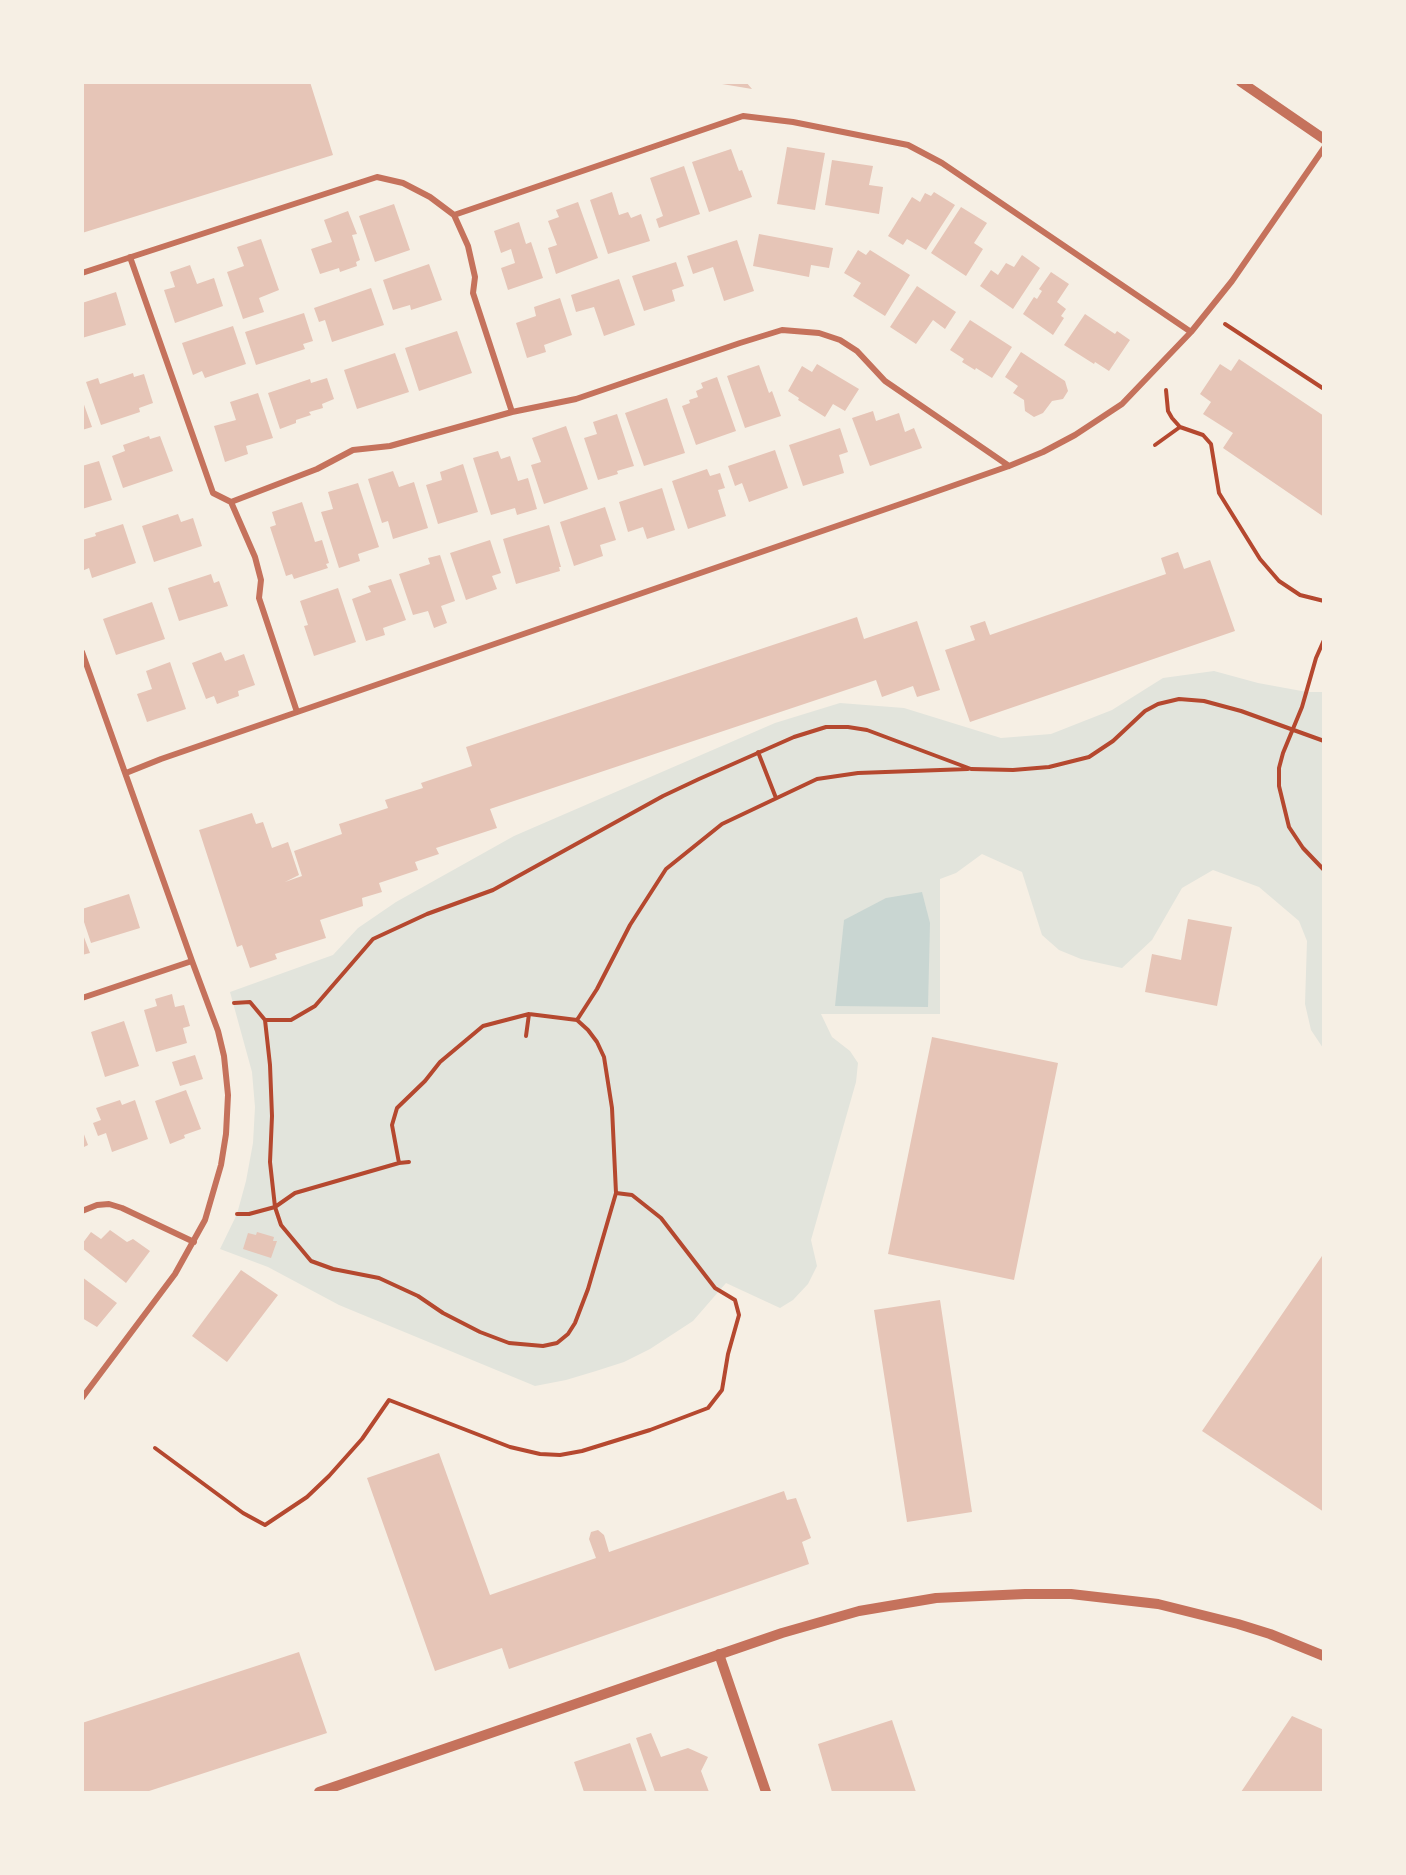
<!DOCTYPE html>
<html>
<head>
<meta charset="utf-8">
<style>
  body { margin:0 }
  #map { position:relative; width:1406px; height:1875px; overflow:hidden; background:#f6efe4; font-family:"Sofia Sans Condensed",sans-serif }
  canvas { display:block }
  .frame { position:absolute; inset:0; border:84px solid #f6efe4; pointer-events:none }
</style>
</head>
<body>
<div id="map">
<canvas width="1406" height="1875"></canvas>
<div class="frame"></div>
</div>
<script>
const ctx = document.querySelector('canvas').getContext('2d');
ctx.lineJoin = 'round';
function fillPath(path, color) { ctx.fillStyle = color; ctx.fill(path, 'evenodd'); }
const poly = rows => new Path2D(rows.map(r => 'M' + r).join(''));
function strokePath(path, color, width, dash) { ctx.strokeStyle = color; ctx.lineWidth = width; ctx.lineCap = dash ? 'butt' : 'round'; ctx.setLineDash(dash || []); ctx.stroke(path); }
const green = poly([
  [1214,671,1258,683,1307,692,1323,692,1323,1048,1311,1030,1305,1004,1307,941,1299,921,1259,887,1213,870,1182,888,1152,940,1122,968,1081,959,1059,950,1042,935,1022,872,982,854,956,873,940,879,940,1014,821,1014,832,1037,850,1051,858,1063,856,1082,811,1240,817,1266,808,1284,793,1300,780,1308,726,1283,693,1321,650,1349,624,1362,596,1371,566,1380,535,1386,339,1305,268,1267,220,1249,237,1214,246,1181,253,1143,255,1107,252,1072,230,992,333,955,358,928,396,902,514,836,775,723,840,703,904,708,1001,738,1051,734,1112,710,1163,678]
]);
const water = poly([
  [922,892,930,923,928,1007,835,1006,844,920,886,898]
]);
const building = poly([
  [82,82,310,82,333,155,82,233],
  [722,82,746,82,752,89,722,84],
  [787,147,825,153,815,210,777,204],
  [731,149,739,171,742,170,752,197,709,212,692,162],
  [832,160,873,166,869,185,883,187,879,214,825,205],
  [684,166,700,214,659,228,656,219,663,216,650,178],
  [612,192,619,215,628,212,631,218,641,214,650,241,608,254,590,200],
  [934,192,955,205,926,250,907,239,903,245,888,236,912,197,920,202,925,193,931,196],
  [578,202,598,258,556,274,548,248,557,245,548,221,559,217,556,210],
  [394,204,410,250,375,262,359,216],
  [961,207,987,223,974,243,983,249,966,276,931,253],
  [348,211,357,234,352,235,360,260,356,262,357,266,340,272,339,268,320,274,311,249,332,242,324,220],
  [519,222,526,244,531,242,543,278,508,290,501,268,515,263,511,249,501,253,494,231],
  [759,234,833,248,829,268,811,265,809,277,753,266],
  [261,239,279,290,259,298,264,312,243,319,227,272,244,266,237,247],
  [737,240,754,291,724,301,713,267,693,274,687,256],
  [858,250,866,255,870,250,910,275,885,316,853,296,861,283,844,273],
  [1022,255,1040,268,1013,309,980,286,991,270,998,275,1006,263,1014,267],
  [676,262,684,286,672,290,675,301,644,311,632,276],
  [429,264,442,300,411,310,410,305,393,310,383,280],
  [190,265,197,284,214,278,223,306,175,323,164,290,175,287,170,272],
  [1051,272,1069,284,1057,302,1066,309,1061,316,1064,318,1053,335,1023,314,1034,297,1037,299,1042,291,1039,289],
  [619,279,635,325,604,336,594,307,576,312,571,295],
  [917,286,956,312,945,329,933,320,916,344,890,327],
  [371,288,384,325,332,342,325,320,319,322,314,308],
  [116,292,126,325,82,338,82,303],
  [560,298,572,335,544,345,546,352,527,358,516,323,536,316,534,307],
  [304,313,313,341,303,344,305,349,256,365,245,332],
  [1085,314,1115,334,1117,331,1130,340,1109,371,1095,362,1094,364,1064,345],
  [970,320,1012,347,992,378,976,368,975,370,962,362,964,359,950,350],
  [233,326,246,364,205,378,202,371,193,375,182,343],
  [457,331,472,373,419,391,405,348],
  [1021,352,1065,381,1068,391,1063,399,1052,401,1043,413,1034,417,1025,411,1024,400,1013,393,1018,386,1005,377],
  [395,353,409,392,357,409,344,370],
  [1239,359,1324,416,1324,517,1223,448,1233,433,1203,414,1211,402,1200,394,1220,364,1231,371],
  [817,364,859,389,845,411,833,404,825,417,798,400,799,398,788,391,802,366,812,372],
  [759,365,769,393,772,391,781,416,745,428,727,376],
  [133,373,134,377,144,374,153,403,139,408,140,412,101,425,86,382,98,378,100,384],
  [717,377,736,431,696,445,682,406,690,403,689,400,698,397,696,391,703,388,701,383],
  [327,378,334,399,322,404,323,408,309,412,311,415,296,420,296,423,280,429,268,393,310,379,311,383],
  [258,393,273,438,246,446,248,454,225,462,214,426,236,420,230,402],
  [667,398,685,453,644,466,625,413],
  [82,399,92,427,82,430],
  [873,411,876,421,899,413,905,432,914,428,922,448,870,466,852,418],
  [617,414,634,466,617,471,618,474,598,480,584,438,597,434,593,422],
  [566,426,588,489,544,504,531,465,541,462,532,438],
  [840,428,848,452,839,455,844,473,803,486,789,445],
  [149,436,150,439,160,436,173,471,123,488,112,456,125,451,123,445],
  [775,450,788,488,749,502,742,483,735,486,728,466],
  [498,451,501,459,510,456,518,481,528,478,537,509,517,515,515,508,491,515,473,458],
  [99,461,112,500,82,509,82,466],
  [463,464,478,512,438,524,426,485,442,480,440,472],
  [707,469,710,476,720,473,725,488,718,490,726,516,688,529,672,481],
  [393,471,399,487,414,482,428,528,393,539,388,521,382,523,368,479],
  [358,483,379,547,358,554,360,561,339,568,321,512,333,509,328,492],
  [662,488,675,530,647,539,643,527,628,532,619,502],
  [302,502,315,542,322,540,329,563,326,564,328,568,294,579,292,574,286,576,270,527,276,525,272,512],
  [605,507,616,540,600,545,603,556,574,566,560,522],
  [178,514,181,522,193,518,202,546,154,562,142,526],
  [123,524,136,563,92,578,89,568,82,571,82,540,96,536,95,533],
  [549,525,561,567,559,567,560,571,516,584,503,539],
  [490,540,501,573,492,576,497,589,466,600,450,553],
  [1178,552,1184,569,1210,560,1235,631,970,722,945,650,975,640,970,626,985,621,990,635,1166,574,1161,558],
  [440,555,455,601,441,606,447,623,434,628,428,611,413,615,399,574,430,564,428,558],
  [211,574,214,583,219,581,228,606,179,621,168,588],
  [391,579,406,620,383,628,385,635,366,641,352,599,371,592,368,586],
  [338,588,356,642,314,656,304,626,308,625,300,601],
  [152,602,165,639,116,655,103,619],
  [857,617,864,639,917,621,940,690,917,697,913,686,882,697,876,680,490,809,497,828,436,848,439,854,415,862,418,870,379,883,382,892,362,898,363,906,320,920,326,938,275,954,277,959,250,968,242,945,237,947,199,830,252,813,256,824,263,822,272,848,288,842,299,875,285,882,302,876,294,851,342,834,339,824,388,808,385,800,423,788,421,783,472,766,466,747],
  [221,652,225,661,244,654,255,685,238,691,239,696,217,704,214,696,206,699,192,663],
  [170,662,186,709,147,722,137,694,152,689,146,671],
  [129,894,140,928,91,943,82,916,82,909],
  [1188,919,1232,927,1217,1006,1145,992,1152,954,1181,960],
  [82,932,90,953,82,955],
  [172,994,175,1007,184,1005,190,1026,183,1028,187,1043,156,1052,144,1010,157,1006,155,999],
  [124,1021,139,1066,105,1077,91,1032],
  [932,1037,1058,1063,1014,1280,888,1254],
  [195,1055,203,1079,180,1086,172,1062],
  [186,1090,201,1129,184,1135,185,1138,170,1144,155,1101],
  [120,1100,122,1105,135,1100,148,1139,112,1152,106,1133,98,1136,93,1123,101,1120,96,1108],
  [82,1129,88,1145,82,1148],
  [110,1230,127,1242,133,1239,150,1251,126,1283,82,1248,82,1244,91,1232,101,1239],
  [257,1232,274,1237,273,1241,277,1241,271,1258,243,1249,248,1233,256,1235],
  [1324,1253,1324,1512,1202,1431],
  [241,1270,278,1295,227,1362,192,1336],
  [82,1277,117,1303,97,1327,82,1318],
  [940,1300,972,1512,907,1522,874,1310],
  [439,1453,490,1595,596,1558,589,1539,591,1532,598,1530,604,1535,609,1552,784,1491,787,1500,796,1498,811,1538,802,1542,809,1564,509,1669,502,1648,435,1671,367,1478],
  [299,1652,327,1733,146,1792,82,1792,82,1723],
  [1292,1716,1324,1730,1324,1792,1241,1792],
  [892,1720,916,1792,832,1792,818,1744],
  [651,1733,661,1757,688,1748,708,1757,701,1771,709,1792,655,1792,636,1738],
  [630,1743,647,1792,584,1792,574,1762]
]);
const path = poly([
  [1225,324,1324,389],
  [1166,390,1168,411,1172,418,1180,427,1203,435,1211,444,1219,493,1260,559,1279,581,1300,595,1324,601],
  [1155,445,1180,427],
  [1324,640,1316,658,1302,707,1283,753,1279,768,1279,786,1289,827,1303,848,1324,870],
  [758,752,776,798],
  [234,1003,250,1002,265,1020,291,1020,315,1006,373,939,427,914,493,890,663,796,699,779,794,737,826,727,848,727,867,730,971,769,1013,770,1049,767,1089,757,1113,741,1145,711,1158,704,1179,699,1204,701,1241,711,1324,741],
  [265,1020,270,1065,272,1116,270,1162,275,1207,281,1225,311,1261,333,1269,379,1278,418,1296,443,1313,480,1332,509,1343,543,1346,557,1343,568,1334,575,1323,588,1289,616,1193,612,1108,604,1057,597,1042,588,1030,577,1020,529,1014,483,1026,440,1062,425,1081,397,1108,392,1125,399,1163,409,1162],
  [577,1020,597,989,630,925,666,869,722,824,817,779,858,773,968,769],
  [526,1036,529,1014],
  [237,1214,249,1214,275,1207,295,1193,399,1163],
  [155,1448,243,1513,265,1525,307,1497,329,1476,362,1439,389,1400,510,1447,540,1454,560,1455,582,1451,650,1430,708,1408,722,1390,728,1354,739,1315,735,1300,715,1288,661,1218,632,1195,616,1193]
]);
const minor = poly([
  [454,215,468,246,475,277,473,293,512,412],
  [130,257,213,493,231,502,255,557,261,580,259,598,297,712],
  [82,273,377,177,403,183,430,197,454,215,743,116,793,122,908,145,942,163,1191,332],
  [231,502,317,469,353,450,390,446,512,412,576,399,740,343,782,330,819,333,840,340,857,351,885,381,1009,466],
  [82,652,192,961,218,1031,224,1056,228,1095,226,1134,221,1165,205,1220,175,1274,82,1398],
  [126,773,161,759,915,499,1009,466,1043,452,1075,435,1122,404,1191,332,1232,281,1324,148],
  [82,998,192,961],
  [82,1211,97,1205,109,1204,122,1208,194,1242]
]);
const tertiary = poly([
  [1241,82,1324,139],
  [719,1654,766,1792],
  [319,1792,782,1633,859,1611,936,1598,1025,1594,1071,1594,1158,1604,1238,1624,1270,1634,1324,1656]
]);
fillPath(green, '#e2e4dc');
fillPath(water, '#c9d6d2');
fillPath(building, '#e6c5b7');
strokePath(path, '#b5482f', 4);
strokePath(minor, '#c5725c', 6);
strokePath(tertiary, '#c5725c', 10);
</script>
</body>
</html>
